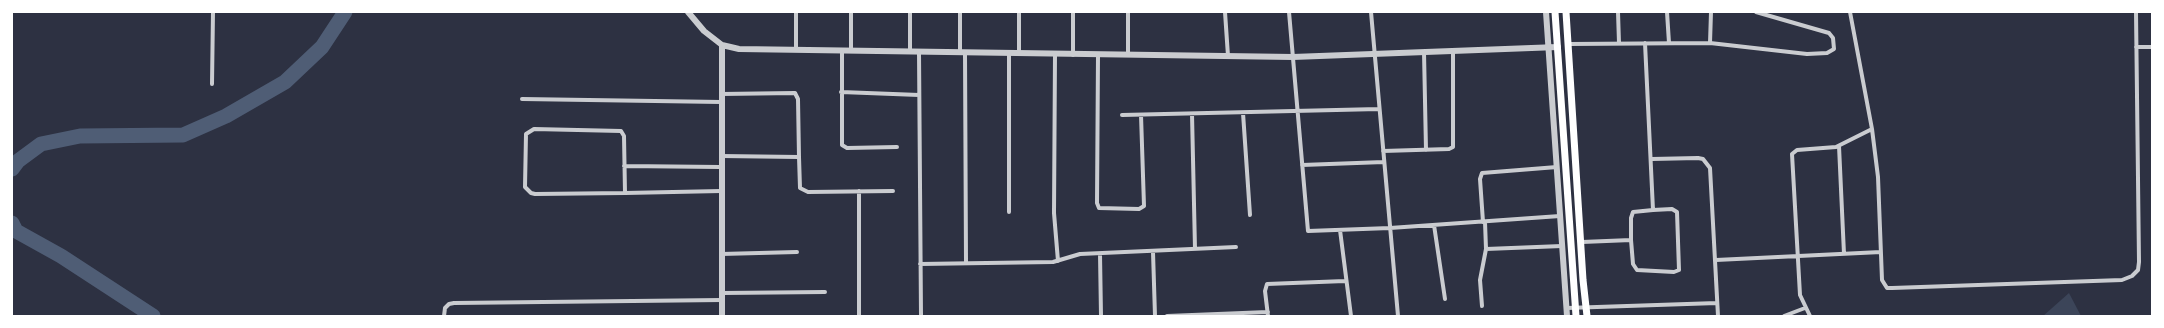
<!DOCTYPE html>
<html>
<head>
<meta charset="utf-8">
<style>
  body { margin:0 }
  #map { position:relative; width:2164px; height:328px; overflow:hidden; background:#2d3142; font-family:"Open Sans",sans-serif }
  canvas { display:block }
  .frame { position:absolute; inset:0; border:13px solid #fff; pointer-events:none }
</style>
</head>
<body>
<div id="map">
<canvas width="2164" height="328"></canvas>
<div class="frame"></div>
</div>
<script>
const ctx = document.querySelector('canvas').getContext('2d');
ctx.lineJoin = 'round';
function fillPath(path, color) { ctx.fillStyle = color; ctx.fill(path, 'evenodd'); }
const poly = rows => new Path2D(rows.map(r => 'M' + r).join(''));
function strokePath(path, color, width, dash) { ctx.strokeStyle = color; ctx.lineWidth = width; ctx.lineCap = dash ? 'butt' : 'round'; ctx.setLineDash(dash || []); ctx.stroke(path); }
const green = poly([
  [2069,293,2081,316,2043,316]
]);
const river = poly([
  [12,169,18,161,41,144,80,136,183,135,226,116,285,82,322,47,345,12],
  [12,223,16,231,61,256,153,316]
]);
const minor = poly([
  [796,12,796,49],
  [960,12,960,53],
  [1019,12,1019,54],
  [1073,12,1073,55],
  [1128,12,1128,55],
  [1225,12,1228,56],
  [1289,12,1308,231,1390,228,1560,216],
  [1371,12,1398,316],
  [1618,12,1619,43],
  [1667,12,1669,43],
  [1850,12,1872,129,1878,177,1882,280,1887,288,1892,288,2122,280,2132,276,2138,270,2139,262,2136,12],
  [1710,43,1711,12],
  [1569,44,1710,43,1807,54,1827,53,1834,49,1833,38,1829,33,1756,12],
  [2136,47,2152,47],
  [842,50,842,145,847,148,897,147],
  [851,50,851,12],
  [910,52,910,12],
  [919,52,921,316],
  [1424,52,1426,150],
  [965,53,966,263],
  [1009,53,1009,212],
  [1055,54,1054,213,1058,261],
  [1098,55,1097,203,1099,208,1139,209,1144,206,1141,115],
  [212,84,213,12],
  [841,92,919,95],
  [721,94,795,93,798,99,799,157],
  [522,99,721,102],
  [1243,113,1250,215],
  [1192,114,1195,249],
  [1122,115,1379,109],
  [1839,146,1844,254],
  [1383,151,1449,149,1453,147,1453,51],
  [721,156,799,157,800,188,808,192,893,191],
  [1652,159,1698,158,1703,159,1710,168,1718,316],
  [1302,165,1384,162],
  [624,166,720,167],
  [859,191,859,316],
  [625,193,624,136,621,131,534,129,526,134,525,187,531,193,535,194,625,193,721,191],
  [1483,222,1480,179,1482,173,1557,167],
  [1434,225,1445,299],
  [1340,230,1351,316],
  [1631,240,1631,218,1633,212,1653,210],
  [1582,242,1631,240,1633,264,1637,270,1674,272,1679,270,1677,212,1672,209,1653,210,1645,43],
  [1486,249,1562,246],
  [1153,252,1155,316],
  [721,254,797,252],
  [1100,254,1101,316],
  [1716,260,1881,252],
  [920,264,1053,262,1080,254,1236,247],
  [722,293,825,292],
  [1482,306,1480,280,1486,249,1485,222],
  [1567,308,1717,303],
  [444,316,445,308,449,304,454,303,722,300],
  [1167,316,1268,312],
  [1268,316,1265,291,1267,284,1345,281],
  [1784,316,1805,308],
  [1810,316,1800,295,1792,154,1797,150,1836,147,1872,129]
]);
const tertiary = poly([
  [688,12,704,31,722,45,739,49,1293,57,1558,47],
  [1546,12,1567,316],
  [722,45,722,316]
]);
const primary = poly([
  [1555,12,1576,316],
  [1566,12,1583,280,1587,316]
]);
fillPath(green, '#3c4559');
strokePath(river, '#4f5d75', 15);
strokePath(minor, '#caccd0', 4);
strokePath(tertiary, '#caccd0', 6);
strokePath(primary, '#fff', 7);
</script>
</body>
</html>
